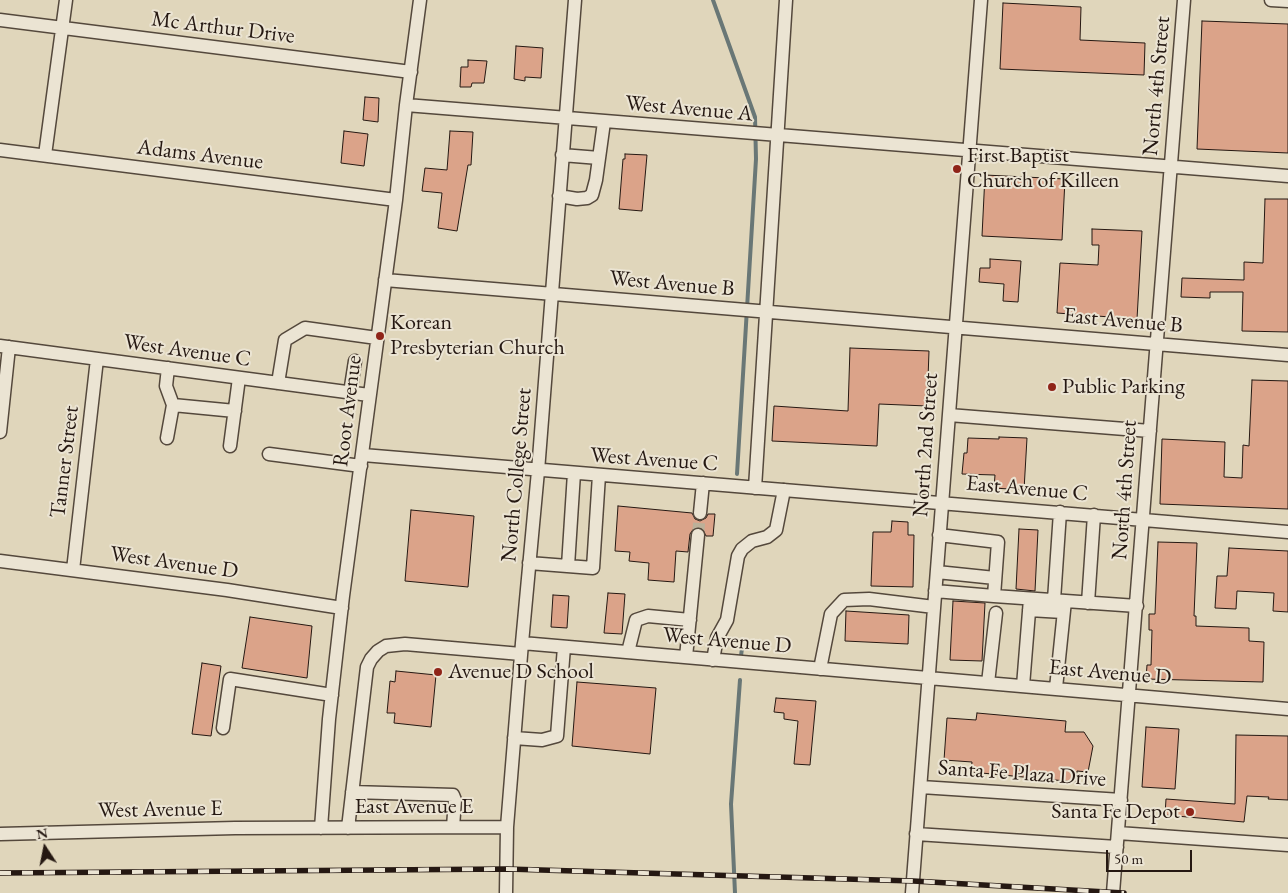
<!DOCTYPE html>
<html>
<head>
<meta charset="utf-8">
<style>
  body { margin:0 }
  #map { position:relative; width:1288px; height:893px; overflow:hidden; background:#e0d6bb; font-family:"EB Garamond",serif }
  canvas { display:block }
  .north { position:absolute; left:20px; top:823px; width:50px; height:50px; -webkit-text-stroke:4px #ebe4d3; paint-order:stroke; rotate:349deg; font-size:14px; font-weight:700; line-height:20px; text-align:center; color:#251812 }
  .north::after { content:''; display:block; margin:auto; width:18px; height:22px; background:#251812; clip-path:polygon(50% 0,100% 100%,50% 72%,0 100%) }
  .scale { position:absolute; left:1106px; top:850px; width:86px; height:22px; box-sizing:border-box; border:2px solid #251812; border-top:0; padding-left:6px; font-size:15px; line-height:18px; white-space:nowrap; color:#251812; -webkit-text-stroke:4px #ebe4d3; paint-order:stroke }
</style>
</head>
<body>
<div id="map">
<canvas width="1288" height="893"></canvas>
<div class="north">N</div>
<div class="scale">50 m</div>
</div>
<script>
const ctx = document.querySelector('canvas').getContext('2d');
ctx.lineJoin = 'round';
const poly = rows => new Path2D(rows.map(r => 'M' + r).join(''));
function strokePath(path, color, width, dash) { ctx.strokeStyle = color; ctx.lineWidth = width; ctx.lineCap = dash ? 'butt' : 'round'; ctx.setLineDash(dash || []); ctx.stroke(path); }
function fillPath(path, color) { ctx.fillStyle = color; ctx.fill(path, 'evenodd'); }
function write(font, color, halo, rows, align = 'center') {
  ctx.font = font + ' "EB Garamond",serif'; ctx.lineWidth = 4; ctx.setLineDash([]); ctx.textBaseline = 'middle'; ctx.strokeStyle = halo; ctx.fillStyle = color; for (const [text, x, y, turn = 0] of rows) {
    ctx.save(); ctx.translate(x, y); ctx.rotate((+turn || 0) * Math.PI / 180); ctx.textAlign = isNaN(turn) ? turn : align; if (halo) ctx.strokeText(text, 0, 0); ctx.fillText(text, 0, 0); ctx.restore();
  }
}
const stream = poly([
  [713,0,755,117,756,159,737,474],
  [741,656,742,648],
  [735,893,731,804,740,680]
]);
const building = poly([
  [1003,3,1081,7,1080,40,1145,43,1144,75,1000,69,1003,3],
  [1202,21,1288,24,1288,153,1197,149,1202,21],
  [516,46,543,48,541,78,525,77,525,81,514,79,516,46],
  [468,60,487,61,484,83,472,83,471,87,460,87,461,67,468,67,468,60],
  [365,97,379,98,378,122,363,120,365,97],
  [344,131,368,134,364,166,341,163,344,131],
  [450,131,473,132,471,165,468,165,457,231,438,228,442,193,422,191,425,168,447,170,450,131],
  [625,154,647,155,642,211,619,209,623,159,625,159,625,154],
  [985,175,1065,179,1062,240,982,236,985,175],
  [1265,199,1288,199,1288,332,1242,331,1243,292,1210,292,1210,298,1181,297,1182,278,1244,280,1244,262,1263,263,1265,199],
  [1092,229,1142,231,1137,319,1057,313,1060,263,1098,265,1099,245,1092,245,1092,229],
  [990,259,1021,261,1018,302,1003,301,1004,284,979,282,980,268,990,268,990,259],
  [850,348,929,351,927,406,879,404,877,446,772,441,774,406,848,411,850,348],
  [1252,380,1288,381,1288,509,1160,504,1162,439,1225,442,1224,477,1242,478,1243,445,1249,446,1252,380],
  [999,437,1027,438,1024,490,994,488,995,475,962,474,964,453,967,453,968,438,999,439,999,437],
  [618,506,692,513,695,519,700,521,706,518,708,514,715,514,713,536,706,536,702,528,694,528,690,534,688,552,676,551,674,582,648,580,649,563,629,561,630,552,615,551,618,506],
  [411,510,474,516,468,587,405,581,411,510],
  [892,521,908,522,908,535,914,535,913,587,871,586,873,532,891,532,892,521],
  [1019,529,1038,530,1035,591,1016,589,1019,529],
  [1158,542,1197,543,1194,616,1196,616,1196,626,1249,628,1249,641,1264,642,1263,682,1146,679,1147,665,1151,665,1152,630,1149,630,1149,614,1155,614,1158,542],
  [1229,548,1288,551,1288,612,1273,611,1274,593,1237,591,1236,609,1215,608,1217,576,1227,576,1229,548],
  [608,593,625,594,622,634,604,633,608,593],
  [553,595,569,596,567,628,551,627,553,595],
  [953,601,985,603,982,661,950,660,953,601],
  [846,611,909,615,908,644,845,641,846,611],
  [250,617,312,626,307,678,242,668,250,617],
  [202,663,221,666,211,736,192,734,202,663],
  [396,671,436,675,431,727,394,723,395,713,387,713,390,681,395,682,396,671],
  [577,682,656,688,650,754,572,746,577,682],
  [776,698,816,701,810,765,794,764,798,721,784,719,784,713,774,712,776,698],
  [977,713,1066,721,1065,732,1084,732,1093,746,1088,772,1077,771,1076,782,971,772,972,762,944,760,947,718,976,720,977,713],
  [1146,727,1179,729,1175,789,1142,787,1146,727],
  [1236,735,1288,736,1288,800,1268,799,1269,797,1247,796,1244,822,1165,815,1166,799,1235,804,1236,735]
]);
const minorTunnel = poly([
  [698,535,700,513]
]);
const minor = poly([
  [1271,0,1288,1],
  [0,20,411,72],
  [406,105,1288,176],
  [0,150,396,200],
  [45,155,66,0],
  [562,155,599,158],
  [559,196,577,199,587,198,592,195,596,180,604,122],
  [385,280,1288,355],
  [0,346,369,395],
  [278,383,285,340,305,328,377,338],
  [350,393,355,361],
  [173,405,235,411],
  [949,415,1150,431],
  [0,432,9,347],
  [167,438,173,405,166,386,168,368],
  [230,446,239,378],
  [269,454,361,466],
  [363,455,1288,532],
  [755,488,786,0],
  [700,513,703,483],
  [939,535,998,542,994,596,1137,606],
  [0,561,227,590,342,608],
  [529,563,593,568,599,475],
  [568,566,574,473],
  [73,570,97,359],
  [937,572,995,578],
  [935,591,994,596],
  [1054,600,1060,512],
  [1088,603,1094,515],
  [1029,610,1063,612],
  [522,643,1288,709],
  [628,652,636,620,648,616,690,620],
  [686,657,698,535],
  [713,660,717,638,727,620,738,556,742,549,752,541,767,537,776,530,784,490],
  [820,669,831,614,844,600,869,599,934,607],
  [988,683,996,613],
  [1023,686,1030,599],
  [1056,688,1065,601],
  [223,728,230,679,332,695],
  [514,738,542,740,557,736,564,647],
  [921,787,1121,800],
  [352,792,453,795,455,800,453,827],
  [321,828,329,719,343,596,396,200,406,105,420,0],
  [348,828,367,667,371,659,378,651,386,646,405,644,521,654],
  [1118,833,1288,845],
  [0,834,235,828,507,827],
  [916,834,1117,847],
  [506,893,507,827,522,643,538,471,575,0],
  [912,893,981,0],
  [1113,893,1184,0]
]);
const rail = poly([
  [0,873,507,869,913,881,1124,893]
]);
const markers = [
  [957,169,5,"#8f2418"],
  [380,336,5,"#8f2418"],
  [1052,387,5,"#8f2418"],
  [438,672,5,"#8f2418"],
  [1190,812,5,"#8f2418"]
];
const streetNames = [
  ["Mc Arthur Drive",223,28,7],
  ["North 4th Street",1157,86,-85],
  ["West Avenue A",689,109,5],
  ["Adams Avenue",200,155,7],
  ["West Avenue B",672,284,5],
  ["East Avenue B",1123,321,5],
  ["West Avenue C",187,351,8],
  ["Root Avenue",348,411,-83],
  ["North 2nd Street",926,445,-86],
  ["West Avenue C",654,460,4],
  ["Tanner Street",65,462,-83],
  ["North College Street",517,475,-85],
  ["East Avenue C",1027,489,5],
  ["North 4th Street",1125,490,-86],
  ["West Avenue D",174,563,8],
  ["West Avenue D",727,641,5],
  ["East Avenue D",1110,673,5],
  ["Santa Fe Plaza Drive",1022,774,4],
  ["East Avenue E",414,807],
  ["West Avenue E",160,810,-1]
];
const poiNames = [
  ["First Baptist",967,156],
  ["Church of Killeen",967,181],
  ["Korean",390,323],
  ["Presbyterian Church",390,348],
  ["Public Parking",1062,387],
  ["Avenue D School",448,672],
  ["Santa Fe Depot",1180,812,"right"]
];
strokePath(stream, '#697776', 4);
fillPath(building, '#dba389');
strokePath(building, '#251812', 1);
strokePath(minorTunnel, '#bbb099', 12, [12, 6]);
strokePath(minor, '#54483c', 15);
strokePath(minor, '#ebe4d3', 12);
strokePath(rail, '#251812', 5.5);
strokePath(rail, '#ebe4d3', 4, [11]);
for (const [x, y, r, color] of markers) { const dot = new Path2D(); dot.arc(x, y, r, 0, 2 * Math.PI); ctx.fillStyle = color; ctx.fill(dot); strokePath(dot, '#ebe4d3', 2); }
write('22px', '#251812', '#ebe4d3', streetNames);
write('22px', '#251812', '#ebe4d3', poiNames, 'left');
</script>
</body>
</html>
